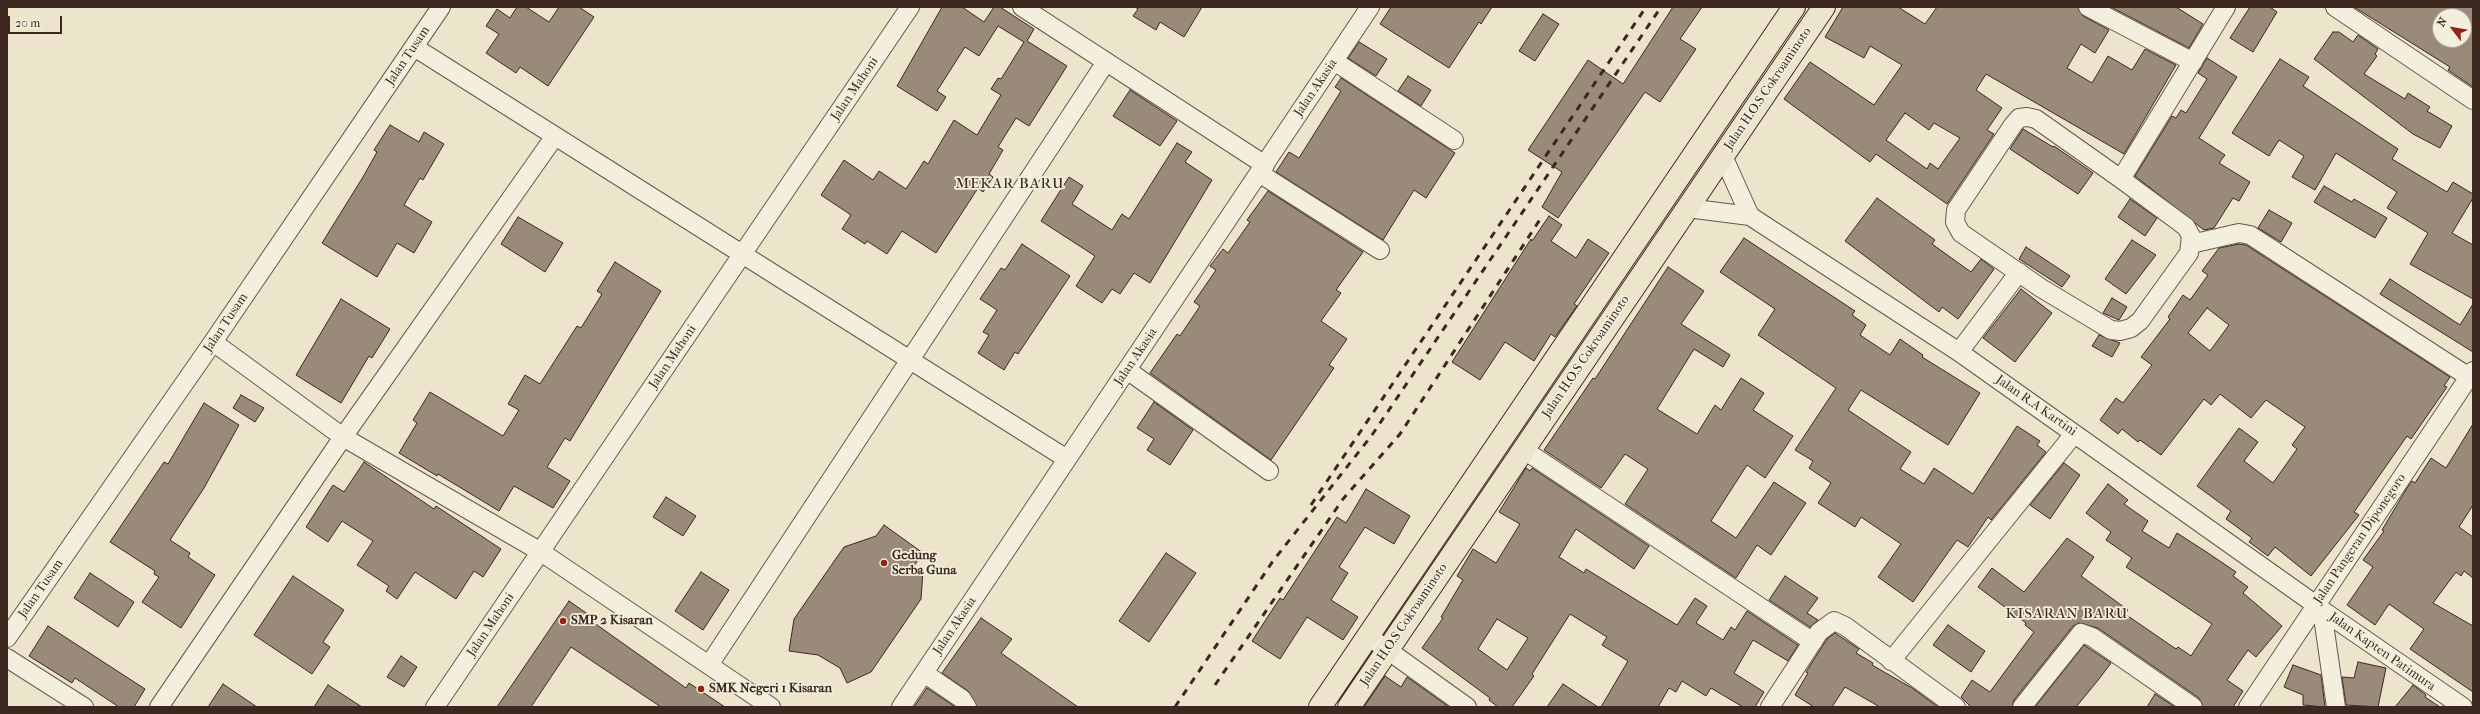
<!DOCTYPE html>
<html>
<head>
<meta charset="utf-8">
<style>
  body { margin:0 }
  #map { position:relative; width:2480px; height:714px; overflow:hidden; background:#ede5cb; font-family:"IM FELL French Canon",serif }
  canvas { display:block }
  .frame { position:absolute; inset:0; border:8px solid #3d2820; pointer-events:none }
  .north { position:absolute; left:2432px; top:8px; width:40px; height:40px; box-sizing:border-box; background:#f3eedd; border:1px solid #aa9f91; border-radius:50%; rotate:301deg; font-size:11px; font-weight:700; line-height:16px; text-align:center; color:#3d2820 }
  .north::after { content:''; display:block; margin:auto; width:14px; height:18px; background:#8f2418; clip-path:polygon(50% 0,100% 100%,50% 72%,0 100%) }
  .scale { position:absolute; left:8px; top:16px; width:54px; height:18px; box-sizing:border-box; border:2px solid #3d2820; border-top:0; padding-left:5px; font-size:12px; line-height:14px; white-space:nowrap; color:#3d2820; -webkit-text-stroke:3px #f3eedd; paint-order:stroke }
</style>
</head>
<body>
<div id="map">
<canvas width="2480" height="714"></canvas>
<div class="frame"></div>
<div class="north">N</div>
<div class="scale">20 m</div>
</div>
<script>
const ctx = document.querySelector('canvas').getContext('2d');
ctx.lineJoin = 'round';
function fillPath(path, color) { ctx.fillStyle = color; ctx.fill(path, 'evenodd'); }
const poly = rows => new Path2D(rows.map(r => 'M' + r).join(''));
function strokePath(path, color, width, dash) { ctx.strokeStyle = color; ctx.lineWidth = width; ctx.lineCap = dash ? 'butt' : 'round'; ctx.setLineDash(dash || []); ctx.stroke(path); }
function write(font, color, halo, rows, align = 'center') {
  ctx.font = font + ' "IM FELL French Canon",serif'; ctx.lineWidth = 3.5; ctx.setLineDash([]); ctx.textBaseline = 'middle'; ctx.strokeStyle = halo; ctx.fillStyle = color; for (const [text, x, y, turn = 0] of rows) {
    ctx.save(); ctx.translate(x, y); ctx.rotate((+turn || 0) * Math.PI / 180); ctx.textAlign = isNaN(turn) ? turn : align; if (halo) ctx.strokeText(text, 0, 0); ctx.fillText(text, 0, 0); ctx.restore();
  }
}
const building = poly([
  [517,7,526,7,549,22,559,7,579,7,594,17,548,86,520,67,516,73,486,53,499,34,486,26,497,9,510,18,517,7],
  [942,7,962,7,984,22,994,7,1000,7,1034,29,1027,41,1067,66,1029,126,1016,118,998,147,1003,150,989,174,993,177,983,192,978,188,936,253,902,231,887,254,867,241,865,244,842,229,851,215,821,195,844,160,873,180,879,171,906,189,924,161,928,164,954,120,977,135,1001,95,991,89,998,78,1001,79,1024,42,998,26,979,56,965,47,937,91,946,97,937,111,897,86,942,7],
  [1135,7,1202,7,1184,37,1160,22,1156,30,1133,16,1138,9,1135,7],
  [1391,7,1492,7,1481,24,1479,22,1449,68,1380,24,1391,7],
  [1673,7,1702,7,1680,39,1696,49,1660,102,1645,92,1558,218,1542,207,1562,172,1528,150,1588,60,1623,84,1673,7],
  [1843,7,1898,7,1925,24,1937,7,2078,7,2083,16,2109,30,2095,53,2081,44,2067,68,2092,83,2108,56,2132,70,2145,49,2176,65,2124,154,1986,74,1976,90,2002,108,1987,130,1994,134,1947,204,1876,154,1870,162,1784,99,1810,62,1874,105,1902,65,1870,46,1864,58,1825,37,1843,7],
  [1905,113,1929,130,1934,123,1960,138,1938,169,1930,163,1927,169,1886,140,1905,113],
  [2111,7,2176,7,2203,24,2189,48,2111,7],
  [2250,7,2270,7,2277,12,2253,52,2230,38,2250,7],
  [2354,7,2473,7,2473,87,2448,70,2450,67,2354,7],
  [2440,16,2464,16,2464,40,2440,40,2440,16],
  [1543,14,1559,24,1535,61,1519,51,1543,14],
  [2333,32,2339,32,2353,42,2358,35,2378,49,2375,54,2377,56,2364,74,2405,99,2408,93,2430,107,2427,111,2452,126,2440,148,2413,134,2314,59,2333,32],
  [1359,42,1387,59,1376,76,1348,58,1359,42],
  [2207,58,2237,77,2199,138,2225,155,2219,163,2250,182,2239,201,2233,198,2214,228,2204,230,2135,176,2172,116,2176,118,2181,110,2186,113,2207,79,2198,73,2207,58],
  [2280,59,2309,77,2303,86,2398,149,2392,159,2447,192,2453,182,2473,194,2473,198,2452,233,2473,245,2473,299,2410,264,2428,233,2387,208,2397,192,2336,153,2315,190,2292,177,2304,156,2279,140,2269,156,2232,133,2280,59],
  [1408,76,1431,90,1421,106,1398,91,1408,76],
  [1341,78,1455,153,1426,198,1414,190,1383,240,1276,172,1289,152,1299,158,1341,91,1335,87,1341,78],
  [1130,90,1177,121,1160,146,1113,116,1130,90],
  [390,125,419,142,424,132,444,144,423,180,420,178,404,205,432,222,414,253,397,243,377,277,322,243,363,177,377,152,374,150,390,125],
  [2023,129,2053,147,2054,146,2093,173,2078,194,2010,149,2023,129],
  [1177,143,1192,152,1185,162,1212,180,1150,283,1134,273,1120,294,1112,289,1102,303,1076,286,1095,256,1041,221,1069,177,1083,186,1072,204,1112,230,1122,214,1129,219,1177,143],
  [2324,186,2352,202,2354,199,2387,218,2375,238,2314,202,2324,186],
  [1268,191,1363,252,1336,290,1341,293,1321,321,1347,339,1329,365,1334,368,1271,460,1150,373,1177,334,1180,336,1200,306,1194,302,1216,270,1210,266,1223,249,1228,253,1250,222,1247,220,1268,191],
  [1877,198,1935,240,1932,244,1971,272,1981,259,1994,269,1958,319,1942,307,1939,312,1845,241,1877,198],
  [2130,199,2157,218,2145,236,2118,217,2130,199],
  [2269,210,2292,223,2281,242,2258,228,2269,210],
  [1549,216,1562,225,1551,241,1576,258,1588,239,1609,253,1574,304,1577,306,1555,337,1551,334,1534,361,1505,342,1480,380,1452,362,1531,239,1532,241,1549,216],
  [518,217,563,243,545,272,501,244,518,217],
  [1744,238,1855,311,1852,315,1866,325,1860,335,1890,355,1900,339,1923,355,1922,357,1980,393,1948,445,1861,390,1848,410,1911,452,1900,469,1924,484,1934,468,1973,494,2017,426,2040,441,2037,445,2046,452,1991,520,1988,517,1968,547,1957,540,1913,602,1878,577,1901,544,1861,517,1855,527,1818,503,1831,483,1809,468,1813,461,1795,450,1836,388,1758,335,1775,309,1720,272,1744,238],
  [2132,240,2156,255,2126,294,2105,279,2132,240],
  [1022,244,1070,276,1018,354,1015,352,1004,370,978,353,989,335,983,332,997,310,980,299,1001,268,1005,270,1022,244],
  [2239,244,2246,245,2450,377,2444,386,2447,387,2411,439,2407,436,2354,512,2359,515,2311,576,2275,547,2268,556,2249,542,2252,538,2226,519,2231,511,2197,486,2239,428,2258,442,2244,461,2273,483,2297,449,2292,445,2305,427,2266,400,2251,418,2220,394,2211,405,2204,399,2161,455,2140,440,2138,442,2122,429,2118,434,2100,420,2116,398,2123,403,2152,365,2141,357,2170,319,2168,317,2183,295,2190,300,2208,275,2202,271,2219,248,2239,244],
  [2207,308,2229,325,2210,351,2188,333,2207,308],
  [2026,247,2070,276,2062,287,2019,259,2026,247],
  [615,262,661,291,570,441,565,438,547,467,570,481,553,508,514,486,499,511,438,474,437,476,399,453,417,423,413,420,430,392,503,436,519,410,508,404,525,375,540,384,577,326,581,328,602,294,597,291,615,262],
  [1668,267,1704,291,1681,324,1730,355,1723,367,1694,349,1657,409,1697,434,1715,405,1721,410,1741,378,1764,393,1753,410,1793,436,1765,478,1747,465,1711,521,1736,538,1774,482,1806,503,1771,555,1757,545,1736,578,1625,504,1648,469,1625,454,1601,488,1544,450,1593,378,1595,379,1668,267],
  [2390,279,2460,325,2473,304,2473,352,2380,294,2390,279],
  [2021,289,2052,313,2015,362,1983,338,2021,289],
  [2112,298,2127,307,2119,320,2103,313,2112,298],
  [341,299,390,329,372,358,369,356,341,403,296,375,341,299],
  [2099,335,2120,343,2112,357,2092,346,2099,335],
  [241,395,264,408,255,422,233,408,241,395],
  [1154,402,1193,430,1170,465,1147,450,1154,439,1137,428,1154,402],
  [204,403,239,425,204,488,170,540,190,553,188,557,215,575,181,628,142,602,159,577,154,574,155,571,110,542,164,462,168,464,204,403],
  [2473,424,2473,505,2459,527,2473,537,2473,578,2464,571,2461,576,2456,572,2433,603,2473,626,2473,692,2410,649,2424,629,2389,604,2375,625,2347,605,2373,567,2363,560,2384,531,2382,530,2407,488,2412,481,2415,483,2431,458,2446,468,2473,424],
  [364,462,434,509,436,506,501,549,483,577,474,571,456,599,415,572,397,599,386,591,389,586,357,565,373,541,342,521,328,542,306,527,333,485,344,492,364,462],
  [2064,463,2080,475,2050,519,2030,505,2064,463],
  [1526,468,1530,471,1532,468,1649,546,1634,569,1576,529,1559,557,1584,573,1586,569,1677,625,1695,598,1707,606,1696,623,1723,640,1731,627,1735,630,1747,611,1798,645,1788,661,1753,640,1734,673,1764,692,1755,707,1743,707,1711,688,1706,696,1682,681,1676,692,1669,688,1658,707,1601,707,1628,661,1602,645,1607,637,1570,614,1532,674,1534,676,1512,707,1498,707,1489,700,1490,698,1422,648,1443,618,1441,617,1463,580,1457,576,1473,549,1496,563,1520,524,1499,512,1526,468],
  [1497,619,1528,638,1507,670,1478,649,1497,619],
  [2108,484,2128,500,2124,504,2148,521,2142,531,2169,548,2177,533,2208,553,2236,572,2233,576,2248,587,2243,593,2282,626,2256,657,2248,650,2227,680,2243,691,2233,707,2203,707,2199,698,2098,628,2079,623,2073,626,2014,700,2012,707,1971,707,1961,697,1972,680,1990,692,2034,632,2025,625,2026,623,1978,587,1992,568,2024,592,2067,538,2094,557,2081,576,2128,610,2125,614,2176,649,2178,647,2191,656,2212,624,2126,567,2132,558,2106,540,2111,532,2086,513,2108,484],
  [1366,489,1410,516,1394,544,1365,527,1339,567,1348,573,1331,600,1358,617,1343,640,1307,617,1280,659,1252,641,1280,598,1283,600,1337,517,1346,523,1366,489],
  [666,497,696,516,683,536,653,517,666,497],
  [884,525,923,553,911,570,923,571,921,599,871,672,847,683,840,668,818,655,789,651,794,619,844,547,876,536,884,525],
  [1166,553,1196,573,1149,642,1119,621,1166,553],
  [701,572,729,590,703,630,675,611,701,572],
  [90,573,134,602,118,627,74,598,90,573],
  [293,576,344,610,323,642,330,647,312,674,254,635,293,576],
  [1785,576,1818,598,1807,613,1818,620,1810,627,1769,600,1785,576],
  [569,601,592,617,590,620,686,688,689,683,725,707,661,707,571,647,531,707,497,707,569,601],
  [981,618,1012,639,1001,653,1078,707,977,707,968,691,942,673,981,618],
  [1948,625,1985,651,1971,672,1933,645,1948,625],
  [48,626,145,689,134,707,119,707,75,678,72,683,29,656,48,626],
  [1835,633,1859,649,1856,653,1873,663,1872,665,1912,688,1938,707,1880,707,1845,687,1832,707,1814,707,1795,695,1808,673,1806,672,1827,639,1835,633],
  [2084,645,2111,663,2099,679,2076,707,2035,707,2084,645],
  [401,656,417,667,404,687,387,677,401,656],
  [2358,662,2386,668,2378,707,2346,705,2342,677,2354,678,2358,662],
  [2293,665,2321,675,2325,707,2303,705,2303,695,2284,687,2293,665],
  [1385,676,1401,687,1407,677,1449,707,1364,707,1385,676],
  [223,684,257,707,208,707,223,684],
  [1563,684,1598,707,1547,707,1563,684],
  [328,685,362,707,314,707,328,685],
  [2413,685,2426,695,2425,697,2440,707,2395,707,2413,685],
  [927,688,954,706,955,707,914,707,927,688],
  [2155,694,2175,707,2147,707,2155,694]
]);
const minor = poly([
  [1022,7,1265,165],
  [2088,7,2193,62],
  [2335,7,2473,100],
  [414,47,1067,459],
  [1334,61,1454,140],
  [2027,117,2036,119,2121,179,2186,227,2191,236,2189,253,2140,321,2131,328,2120,331,2111,330,2041,288,1961,233,1955,222,1956,210,2013,125,2019,118,2027,117],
  [1723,156,1750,216],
  [1259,173,1380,250],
  [2121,179,2226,7],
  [1687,208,1750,216,1959,352,2316,605,2322,610,2336,707],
  [2191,244,2239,233,2250,235,2469,377],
  [213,342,343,437,541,552,771,707],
  [1959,352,2019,272],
  [1127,370,1269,471],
  [1524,450,1813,642],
  [2322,610,2463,707],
  [1368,636,1467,707],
  [7,638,213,342,441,7],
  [7,658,84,707],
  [1891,661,2074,434],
  [709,665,1106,62],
  [924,673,962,699,967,707],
  [159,707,343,437,555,136],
  [435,707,910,7],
  [901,707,1370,7],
  [1770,707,1819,632,1834,621,1845,626,1956,707],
  [2022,707,2081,633,2092,637,2193,707],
  [2248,707,2473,371]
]);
const major = poly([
  [1320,707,1794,7],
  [1349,707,1824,7]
]);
const rail = poly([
  [1311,505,1646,7],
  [1215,685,1343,499,1400,434,1541,218],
  [1175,707,1273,561,1372,435,1661,7]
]);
const markers = [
  [884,563,4,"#8f2418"],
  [563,621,4,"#8f2418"],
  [701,689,4,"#8f2418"]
];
const streetNames = [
  ["Jalan Tusam",408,56,-56],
  ["Jalan Akasia",1316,88,-56],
  ["Jalan Mahoni",855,89,-56],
  ["Jalan H.O.S Cokroaminoto",1768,89,-56],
  ["Jalan Tusam",226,323,-56],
  ["Jalan Mahoni",673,357,-56],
  ["Jalan Akasia",1136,357,-56],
  ["Jalan H.O.S Cokroaminoto",1586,357,-56],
  ["Jalan R.A Kartini",2036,406,35],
  ["Jalan Pangeran Diponegoro",2360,539,-56],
  ["Jalan Tusam",41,589,-55],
  ["Jalan Mahoni",491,625,-56],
  ["Jalan H.O.S Cokroaminoto",1404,625,-56],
  ["Jalan Akasia",955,626,-56],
  ["Jalan Kapten Patimura",2382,652,35]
];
const poiNames = [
  ["Gedung",892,556],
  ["Serba Guna",892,571],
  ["SMP 2 Kisaran",571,621],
  ["SMK Negeri 1 Kisaran",709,689]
];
const quarterNames = [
  ["MEKAR BARU",1010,184],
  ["KISARAN BARU",2067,614]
];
fillPath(building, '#998a79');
strokePath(building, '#3d2820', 1);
strokePath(minor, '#69574b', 20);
strokePath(major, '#3d2820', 24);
strokePath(minor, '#f3eedd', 18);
strokePath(major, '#ede5cb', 22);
strokePath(rail, '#3d2820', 3, [7, 7]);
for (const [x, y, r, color] of markers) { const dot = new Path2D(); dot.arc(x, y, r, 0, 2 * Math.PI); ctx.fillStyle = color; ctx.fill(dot); strokePath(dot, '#f3eedd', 1.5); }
write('13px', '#3d2820', '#f3eedd', streetNames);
write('bold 13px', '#3d2820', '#f3eedd', poiNames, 'left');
ctx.letterSpacing = '1px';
write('15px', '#3d2820', '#f3eedd', quarterNames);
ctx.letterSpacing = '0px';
</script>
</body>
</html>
